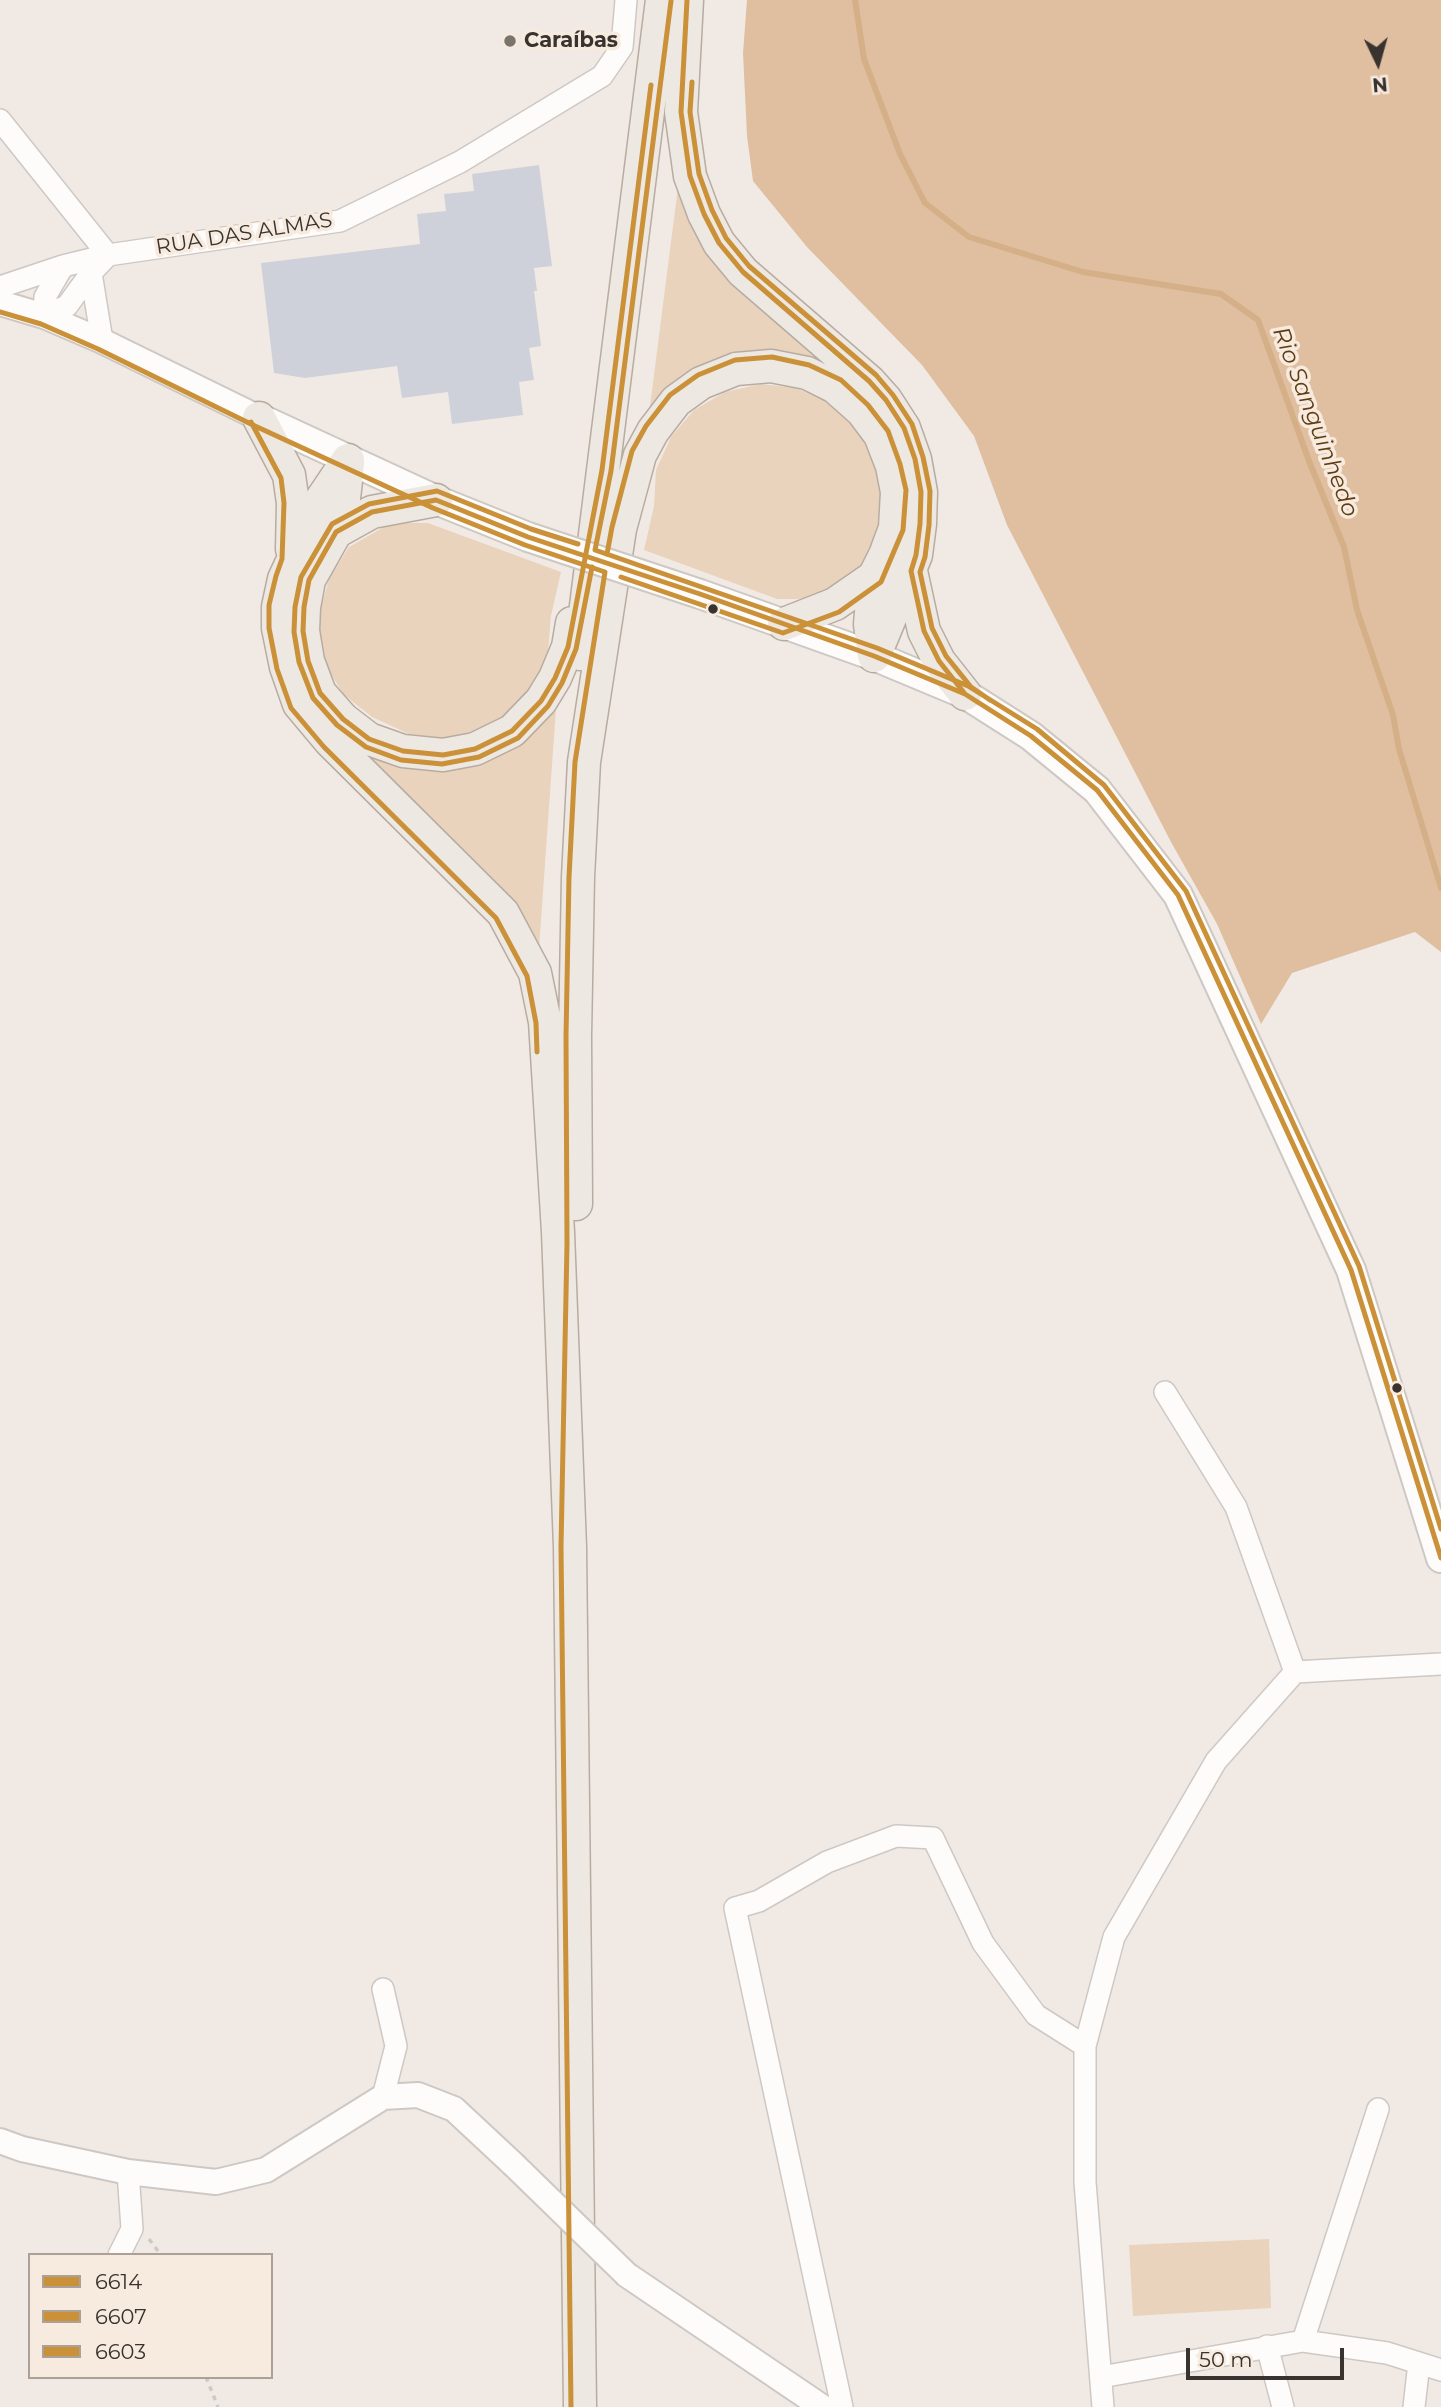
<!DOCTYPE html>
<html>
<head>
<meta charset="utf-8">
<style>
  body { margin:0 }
  #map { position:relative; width:1441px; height:2407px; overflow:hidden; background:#f1eae4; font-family:Montserrat,sans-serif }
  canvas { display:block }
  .legend { position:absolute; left:28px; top:2253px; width:245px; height:126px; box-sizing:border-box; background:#f7eade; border:2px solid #aba198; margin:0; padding:9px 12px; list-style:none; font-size:21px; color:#38332e }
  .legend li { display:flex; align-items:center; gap:14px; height:35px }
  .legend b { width:35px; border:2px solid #aba198 }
  .north { position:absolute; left:1343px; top:28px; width:70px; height:70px; -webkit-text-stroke:5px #f7eade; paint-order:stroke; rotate:175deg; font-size:19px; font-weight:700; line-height:28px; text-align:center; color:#38332e }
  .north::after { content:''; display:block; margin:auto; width:24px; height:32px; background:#38332e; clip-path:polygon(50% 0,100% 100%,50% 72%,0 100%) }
  .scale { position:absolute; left:1186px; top:2348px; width:158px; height:32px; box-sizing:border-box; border:4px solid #38332e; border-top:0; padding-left:9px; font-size:21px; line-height:24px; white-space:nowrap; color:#38332e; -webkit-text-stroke:5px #f7eade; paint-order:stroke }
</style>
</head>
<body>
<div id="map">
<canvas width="1441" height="2407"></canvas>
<ul class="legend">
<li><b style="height:9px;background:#ca9138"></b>6614</li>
<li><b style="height:9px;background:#ca9138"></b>6607</li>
<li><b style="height:9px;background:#ca9138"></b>6603</li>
</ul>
<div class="north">N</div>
<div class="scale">50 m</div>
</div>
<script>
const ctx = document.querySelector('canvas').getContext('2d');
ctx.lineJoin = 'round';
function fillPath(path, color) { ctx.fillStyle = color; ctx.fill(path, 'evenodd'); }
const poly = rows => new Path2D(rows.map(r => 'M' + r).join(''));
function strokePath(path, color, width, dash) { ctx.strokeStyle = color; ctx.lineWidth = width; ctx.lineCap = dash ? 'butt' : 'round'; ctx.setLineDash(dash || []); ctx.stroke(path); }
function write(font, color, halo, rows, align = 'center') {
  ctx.font = font + ' Montserrat,sans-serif'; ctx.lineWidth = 7; ctx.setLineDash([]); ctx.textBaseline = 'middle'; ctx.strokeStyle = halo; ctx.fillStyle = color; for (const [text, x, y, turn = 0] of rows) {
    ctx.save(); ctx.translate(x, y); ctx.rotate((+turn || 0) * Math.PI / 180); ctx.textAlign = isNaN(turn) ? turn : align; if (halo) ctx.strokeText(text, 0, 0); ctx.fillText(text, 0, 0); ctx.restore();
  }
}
const green = poly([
  [679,179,834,363,784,353,649,414],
  [761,384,796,388,833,405,862,428,888,501,876,543,856,575,821,595,799,599,777,599,644,550,654,506,656,470,671,437,694,410,725,392],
  [406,523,428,523,561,572,551,616,548,652,534,685,511,712,479,730,444,738,409,734,372,717,343,694,324,662,317,621,329,579,349,547,384,527],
  [556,709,539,948,351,742,468,765,520,745],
  [1269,2239,1271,2308,1133,2316,1129,2245]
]);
const forest = poly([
  [747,0,1441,0,1441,952,1415,932,1292,973,1261,1024,1217,924,1171,842,1007,525,974,436,922,365,807,247,753,181,747,136,743,53]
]);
const stream = poly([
  [855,0,864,59,900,154,925,203,969,237,1083,272,1221,294,1258,320,1309,461,1344,547,1357,610,1393,715,1399,749,1441,888]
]);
const building = poly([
  [539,165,552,266,534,268,537,291,534,291,541,346,529,348,534,380,519,382,523,415,452,424,448,392,402,398,397,366,305,378,274,373,261,263,420,244,417,214,446,211,444,194,474,191,472,174]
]);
const path = poly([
  [149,2239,161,2255],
  [206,2377,218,2407]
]);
const minor = poly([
  [0,120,108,255,340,221,460,162,602,76,622,47,626,0],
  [108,255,91,273,67,306,44,316,45,297,63,266,108,255],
  [91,273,102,341],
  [0,287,63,266],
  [1165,1392,1236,1507,1295,1672],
  [383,2097,396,2046,383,1989],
  [119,2255,132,2229,128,2172],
  [1303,2341,1378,2109],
  [1267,2346,1283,2407],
  [1101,2377,1303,2341,1387,2353,1441,2370],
  [842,2407,735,1908,759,1901,827,1862,896,1836,933,1838,983,1943,1036,2015,1085,2046],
  [1103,2407,1085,2182,1085,2046,1114,1937,1216,1761,1295,1672,1441,1664],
  [1414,2407,1419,2363]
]);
const tertiary = poly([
  [0,303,44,316,102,341,259,418],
  [0,2141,22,2149,128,2172,216,2182,266,2170,383,2097,418,2095,454,2109,513,2164],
  [627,2275,822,2407]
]);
const secondary = poly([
  [259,418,436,500,528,537],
  [700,594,874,656,965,694,1031,736,1097,790,1178,895,1351,1270,1441,1558]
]);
const primary = poly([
  [687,0,681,112,690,176,704,214,719,243,743,272,869,381,886,400,904,428,915,459,921,492,920,524,916,555,876,652],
  [259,418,289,475,293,503,292,549],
  [348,460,321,500,284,579,278,607,278,628,286,667,299,704,330,741,503,913,535,973,545,1022,558,1232,570,1547,580,2407],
  [348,463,343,507,336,532,309,580,304,607,303,631,308,661,320,693,343,719,369,739,403,751,443,755,475,749,512,731,541,701,555,678,568,647,572,623],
  [336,532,372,512,436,500],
  [911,571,924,631,939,661,965,694],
  [784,624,835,604,874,577],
  [580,654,662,0],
  [576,1204,575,1036,578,877,584,762,620,529,640,455,653,431,676,401,701,383,736,369,771,366,807,373,835,387,862,411,880,435,892,466,897,492,895,528,885,555,874,577,870,624,874,656]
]);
const tertiaryBridge = poly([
  [513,2164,627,2275]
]);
const secondaryBridge = poly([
  [528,537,700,594]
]);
const bus1 = poly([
  [687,0,681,112,690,176,704,214,719,243,743,272,869,381,886,400,904,428,915,459,921,492,920,524,916,555,911,571,924,631,939,661,965,694,1031,736,1097,790,1178,895,1351,1270,1441,1558],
  [436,500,528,537,700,594,874,656,965,694,979,703],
  [436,500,372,512,336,532,309,580,304,607,303,631,308,661,320,693,343,719,369,739,403,751,443,755,475,749,512,731,541,701,555,678,568,647,602,470,651,85]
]);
const bus2 = poly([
  [0,312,41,324,98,349,255,426,433,508,525,545,605,572,575,762,569,877,566,1036,567,1244,561,1547,571,2407],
  [251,422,281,478,284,503,282,559,276,576,269,605,269,628,277,669,291,708,324,747,496,918,527,976,536,1023,537,1052],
  [607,554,612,527,632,451,646,426,670,395,698,375,735,360,772,357,809,365,841,380,868,405,888,431,900,464,906,490,903,530,881,582,839,612,783,633,621,577]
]);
const bus3 = poly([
  [671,1,611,471,595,550,877,648,968,686,1037,729,1104,785,1186,891,1359,1266,1441,1529],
  [692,82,690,112,699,174,712,210,726,238,749,266,876,375,893,395,912,424,923,457,930,491,929,525,925,557,920,572,932,628,946,656,971,687,990,700],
  [578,544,531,529,437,491,369,504,332,524,301,577,295,607,294,632,299,662,313,698,337,725,366,747,401,760,442,764,479,757,518,738,548,706,562,683,576,649,592,567]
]);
const markers = [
  [510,41,7,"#79736e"],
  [713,609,6,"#38332e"],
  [1397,1388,6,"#38332e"]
];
const poiNames = [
  ["Caraíbas",524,41]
];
const streetNames = [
  ["RUA DAS ALMAS",244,234,-9]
];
const waterNames = [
  ["Rio Sanguinhedo",1315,422,69]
];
fillPath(green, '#ead3bd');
fillPath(forest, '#dfbf9f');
strokePath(stream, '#d5af88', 6);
fillPath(building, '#ced1da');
strokePath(minor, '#cec8c4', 24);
strokePath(tertiary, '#cec8c4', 28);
strokePath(secondary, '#cec8c4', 32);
strokePath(primary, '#b7aca1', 35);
strokePath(path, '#cccac8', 3.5, [5, 5]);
strokePath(minor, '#fdfcfb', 21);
strokePath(tertiary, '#fdfcfb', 24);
strokePath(secondary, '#fdfcfb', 28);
strokePath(primary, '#eee8e2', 32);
strokePath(tertiaryBridge, '#cec8c4', 28, []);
strokePath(secondaryBridge, '#cec8c4', 32, []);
strokePath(tertiaryBridge, '#fdfcfb', 24);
strokePath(secondaryBridge, '#fdfcfb', 28);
strokePath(bus1, '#ca9138', 5);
strokePath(bus2, '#ca9138', 5);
strokePath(bus3, '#ca9138', 5);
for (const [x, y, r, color] of markers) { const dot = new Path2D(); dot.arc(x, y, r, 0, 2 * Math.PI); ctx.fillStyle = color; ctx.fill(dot); strokePath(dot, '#f7eade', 2.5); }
write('bold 21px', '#38332e', '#f7eade', poiNames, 'left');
write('21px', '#38332e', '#f7eade', streetNames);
write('italic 23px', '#5f3c13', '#f7eade', waterNames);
</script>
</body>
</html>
